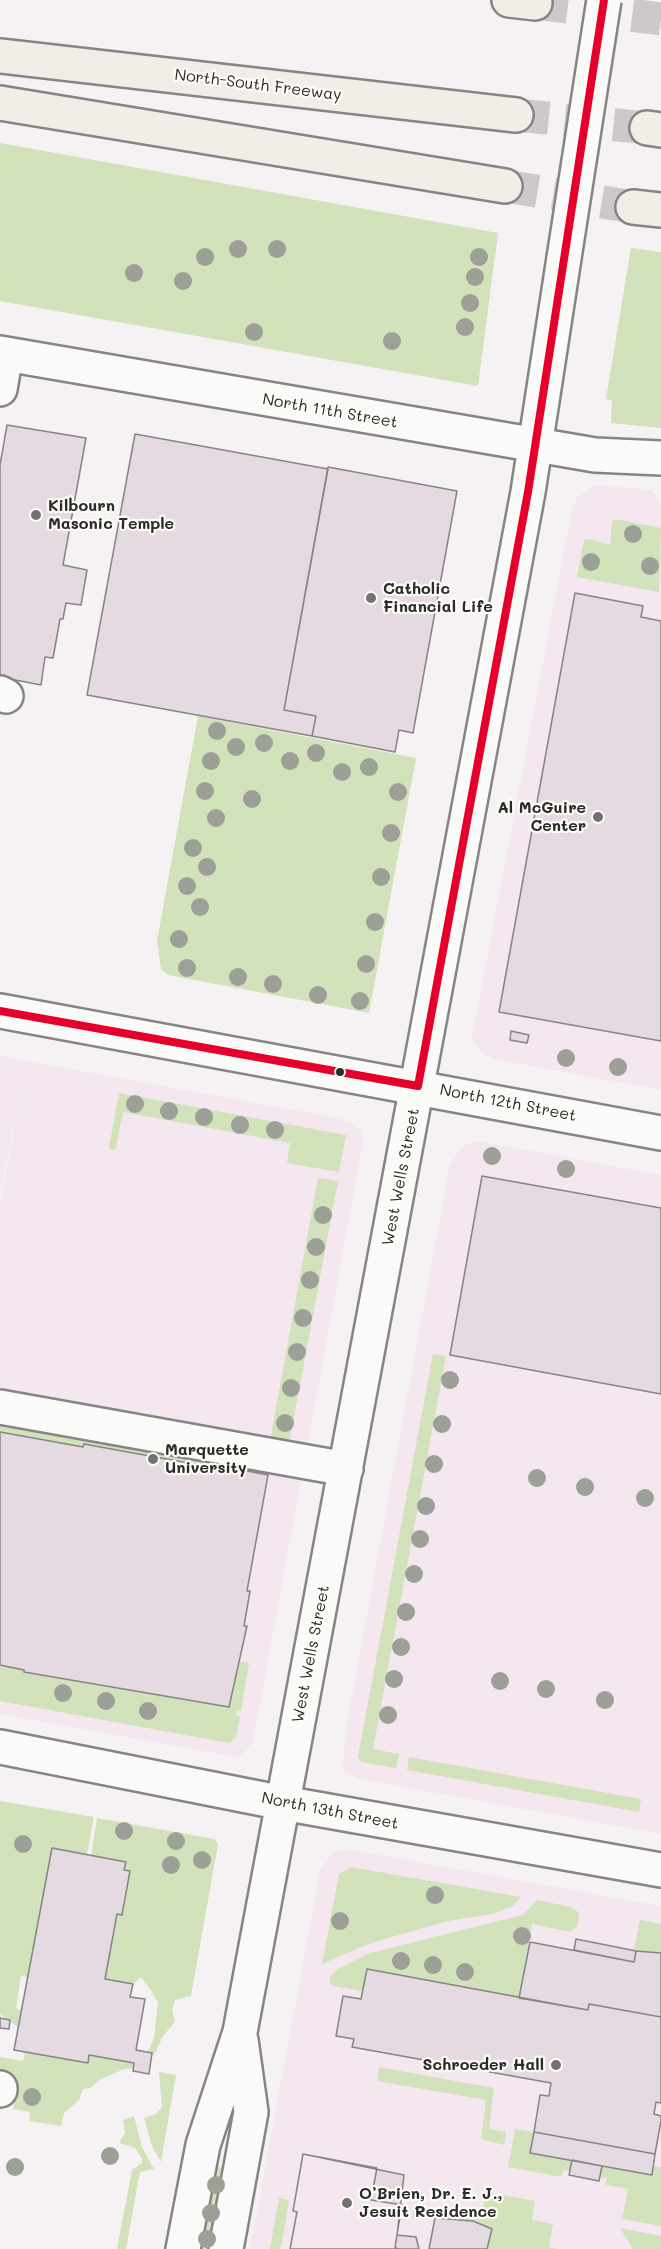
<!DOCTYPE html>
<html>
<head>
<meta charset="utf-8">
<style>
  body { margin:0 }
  canvas { display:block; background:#f6f1f3 }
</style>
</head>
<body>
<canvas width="661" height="2249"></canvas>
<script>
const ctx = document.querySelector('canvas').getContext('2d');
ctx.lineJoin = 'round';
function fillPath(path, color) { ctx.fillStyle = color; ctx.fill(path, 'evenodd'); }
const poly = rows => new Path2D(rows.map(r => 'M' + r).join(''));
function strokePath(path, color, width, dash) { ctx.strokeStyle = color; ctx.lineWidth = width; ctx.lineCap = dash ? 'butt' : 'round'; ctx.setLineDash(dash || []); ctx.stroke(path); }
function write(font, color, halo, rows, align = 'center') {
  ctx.font = font + ' Mali,sans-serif'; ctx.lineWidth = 4.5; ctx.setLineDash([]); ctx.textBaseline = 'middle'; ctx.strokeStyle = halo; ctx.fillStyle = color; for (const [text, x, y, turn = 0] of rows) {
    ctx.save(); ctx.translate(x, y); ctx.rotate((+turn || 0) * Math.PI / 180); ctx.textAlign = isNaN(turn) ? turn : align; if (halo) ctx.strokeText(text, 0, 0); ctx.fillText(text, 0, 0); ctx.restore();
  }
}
const built = poly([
  [596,485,652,490,661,504,661,1090,494,1059,480,1052,472,1038,572,509,578,496],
  [0,1056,332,1117,350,1122,361,1132,363,1142,253,1742,243,1754,237,1757,0,1714,0,1204,23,1077,0,1194],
  [478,1141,661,1175,661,1834,360,1779,348,1774,343,1765,346,1729,450,1164,463,1146],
  [346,1849,661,1906,661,2249,250,2249,320,1872,332,1853]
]);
const green = poly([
  [0,143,498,233,478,386,0,301],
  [631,248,661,252,661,428,611,423,612,400,606,399],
  [615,519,661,528,659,592,577,577,584,540,589,539,610,545,612,523],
  [198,716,416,758,369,1013,168,975,161,969,157,941],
  [119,1093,346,1135,339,1172,287,1163,290,1143,123,1112,116,1148,112,1150,109,1147],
  [318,1178,338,1181,288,1449,269,1446],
  [433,1354,446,1356,373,1749,399,1754,396,1768,361,1762,358,1757],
  [0,1417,269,1467,268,1475,227,1468,227,1470,84,1444,83,1447,0,1432],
  [240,1661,249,1663,241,1711,237,1711,236,1716,240,1716,236,1737,229,1743,0,1701,0,1665,24,1670,24,1672,229,1707],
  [409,1757,641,1799,639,1812,407,1770],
  [0,1801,94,1817,87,1854,52,1849,28,1977,21,1976,16,2008,21,2010,18,2027,0,2014],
  [97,1818,214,1839,218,1844,191,1996,175,2000,172,2010,175,2022,163,2036,154,2055,148,2052,154,2038,158,2003,151,1990,141,1977,133,1984,105,1979,117,1914,123,1915,130,1871,124,1870,126,1862,91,1856],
  [351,1867,521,1897,513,1906,492,1914,448,1921,371,1943,322,1964,339,1874],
  [537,1900,571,1907,577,1911,579,1916,577,1927,570,1932,532,1924,519,1998,367,1970,362,1991,334,1986,330,1983,330,1977,338,1969,367,1954,523,1915],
  [640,1920,661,1924,661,1955,634,1950],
  [25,2052,87,2063,89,2055,134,2063,133,2068,124,2069,99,2080,91,2088,83,2089,79,2100,64,2113,61,2126,29,2121,30,2112,13,2109,17,2087,10,2077,0,2076,0,2057,23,2061],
  [379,2067,494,2088,489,2129,506,2132,504,2145,481,2139,486,2100,377,2081],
  [159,2072,176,2075,161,2162,152,2146,144,2118,156,2114,162,2107],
  [134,2116,142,2147,154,2169,140,2172,126,2249,117,2249,132,2170,142,2163,142,2158,135,2148,119,2143,125,2133,123,2120],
  [515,2129,534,2132,530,2153,572,2160,570,2171,563,2170,561,2177,508,2167],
  [213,2166,226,2169,212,2249,198,2249],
  [602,2166,651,2175,653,2166,661,2167,661,2226,622,2219,628,2189,606,2185,607,2178,600,2177],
  [486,2192,535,2201,532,2220,553,2224,549,2247,557,2249,487,2249,492,2229,483,2225,454,2218,412,2218,414,2207,481,2219],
  [279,2198,289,2200,284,2232,280,2249,270,2249],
  [620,2228,661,2236,661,2249,633,2249]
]);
const building = poly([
  [7,425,86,438,63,565,87,570,81,605,66,603,63,619,60,619,53,658,45,657,41,685,0,677,0,465,7,425],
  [135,434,328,469,284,710,316,716,312,736,87,695,135,434],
  [328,467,457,491,413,733,399,730,395,752,312,736,316,716,284,710,328,467],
  [575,593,643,606,641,617,661,621,661,1041,499,1012,575,593],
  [511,1031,529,1035,527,1043,510,1040,511,1031],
  [482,1176,661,1208,661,1394,450,1355,482,1176],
  [0,1432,83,1447,84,1444,227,1470,226,1467,268,1475,247,1591,250,1591,244,1626,247,1626,229,1707,24,1672,24,1670,0,1665,0,1432],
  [52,1848,126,1862,124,1870,130,1871,122,1915,117,1914,105,1979,133,1984,130,1997,145,1999,136,2050,152,2053,149,2074,133,2071,134,2063,89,2055,88,2063,14,2050,52,1848],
  [576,1939,636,1951,634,1962,574,1950,576,1939],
  [530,1942,634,1962,636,1951,661,1953,661,2017,589,2004,588,2010,519,1998,530,1942],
  [367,1969,588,2010,589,2004,661,2017,661,2103,656,2102,654,2114,661,2116,661,2121,655,2154,534,2132,540,2095,549,2096,551,2083,352,2047,354,2039,336,2036,343,1996,361,1999,367,1969],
  [0,2018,10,2020,9,2029,0,2028,0,2018],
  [534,2132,655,2154,652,2175,530,2153,534,2132],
  [303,2154,404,2175,397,2235,416,2237,419,2249,290,2249,297,2212,293,2211,303,2154],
  [303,2154,377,2168,371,2200,402,2205,395,2247,398,2249,290,2249,297,2212,293,2211,303,2154],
  [572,2160,602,2166,599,2181,569,2175,572,2160],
  [435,2218,473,2221,492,2229,487,2249,429,2249,435,2218]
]);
const highwayTunnel = poly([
  [535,3,661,19],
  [516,115,647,128],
  [505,186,633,207]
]);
const minor = poly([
  [0,353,595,455,661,458],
  [0,389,6,354],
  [0,693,6,696],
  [0,1011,661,1133],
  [0,1407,346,1469],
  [0,1747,283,1803,661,1870],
  [0,2088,0,2090],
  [183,2249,203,2145,240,2032,528,492,564,258],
  [226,2249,251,2112,241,2040]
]);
const highway = poly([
  [509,0,535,3],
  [0,56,516,115],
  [0,103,505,186],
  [647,128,661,130],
  [633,207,661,210]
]);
const minorBridge = poly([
  [564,258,604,0]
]);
const bus1 = poly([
  [0,1011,418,1086],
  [418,1086,528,492,604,0]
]);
const trees = [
  [238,249],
  [277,249],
  [205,257],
  [479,257],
  [134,273],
  [475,277],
  [183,281],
  [470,303],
  [465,327],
  [254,332],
  [392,341],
  [633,534],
  [591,562],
  [650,566],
  [217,731],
  [264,743],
  [236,747],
  [316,753],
  [211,761],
  [290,761],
  [369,767],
  [342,772],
  [205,791],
  [398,792],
  [252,799],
  [216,818],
  [391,833],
  [193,848],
  [207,867],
  [381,877],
  [187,886],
  [200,907],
  [375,922],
  [179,939],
  [366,964],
  [187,968],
  [238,977],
  [273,984],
  [318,995],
  [360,1001],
  [566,1058],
  [618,1067],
  [135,1104],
  [169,1111],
  [204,1117],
  [240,1125],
  [275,1130],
  [492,1156],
  [566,1169],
  [323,1215],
  [316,1247],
  [310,1280],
  [303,1318],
  [297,1352],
  [450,1380],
  [291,1388],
  [285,1423],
  [442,1424],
  [434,1464],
  [537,1478],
  [585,1487],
  [645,1498],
  [426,1506],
  [420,1539],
  [414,1574],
  [406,1612],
  [401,1647],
  [394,1679],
  [500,1681],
  [546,1689],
  [63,1693],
  [605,1700],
  [106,1701],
  [148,1711],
  [388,1715],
  [124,1831],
  [176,1841],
  [23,1844],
  [202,1860],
  [171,1865],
  [435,1895],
  [340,1921],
  [522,1936],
  [401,1961],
  [433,1965],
  [465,1972],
  [32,2097],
  [110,2156],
  [15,2167],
  [216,2185],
  [211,2213],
  [207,2239]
];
const markers = [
  [36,515,6,"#727071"],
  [371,598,6,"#727071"],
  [598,817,6,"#727071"],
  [340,1072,5,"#2b2b2b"],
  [153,1459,6,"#727071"],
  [556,2065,6,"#727071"],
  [347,2203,6,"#727071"]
];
const streetNames = [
  ["North-South Freeway",258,85,7],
  ["North 11th Street",330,411,10],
  ["North 12th Street",508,1103,11],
  ["West Wells Street",401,1177,-79],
  ["West Wells Street",311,1654,-79],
  ["North 13th Street",330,1811,11]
];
const poiNames = [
  ["Kilbourn",48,506],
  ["Masonic Temple",48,524],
  ["Catholic",383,589],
  ["Financial Life",383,607],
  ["Al McGuire",586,808,"right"],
  ["Center",586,826,"right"],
  ["Marquette",165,1450],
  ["University",165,1468],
  ["Schroeder Hall",544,2065,"right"],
  ["O’Brien, Dr. E. J.,",359,2194],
  ["Jesuit Residence",359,2212]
];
fillPath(built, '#f4e7ef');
fillPath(green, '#d2e2bb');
fillPath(building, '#e5dae2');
strokePath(building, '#868485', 1.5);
strokePath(highwayTunnel, '#cdc9cb', 33, [33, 16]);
strokePath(minor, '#868485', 38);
strokePath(highway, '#868485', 38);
strokePath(minor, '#fafaf8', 33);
strokePath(highway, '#f2ede7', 33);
strokePath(minorBridge, '#868485', 38, []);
strokePath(minorBridge, '#fafaf8', 33);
strokePath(bus1, '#e4002b', 8);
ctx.fillStyle = '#9da096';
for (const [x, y] of trees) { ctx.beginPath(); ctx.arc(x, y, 9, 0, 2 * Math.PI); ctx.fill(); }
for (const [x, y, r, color] of markers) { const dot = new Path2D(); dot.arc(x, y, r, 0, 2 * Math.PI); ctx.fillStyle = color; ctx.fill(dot); strokePath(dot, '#fdfcf7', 2); }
write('16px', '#2b2b2b', '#fdfcf7', streetNames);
write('bold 16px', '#2b2b2b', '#fdfcf7', poiNames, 'left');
</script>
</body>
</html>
